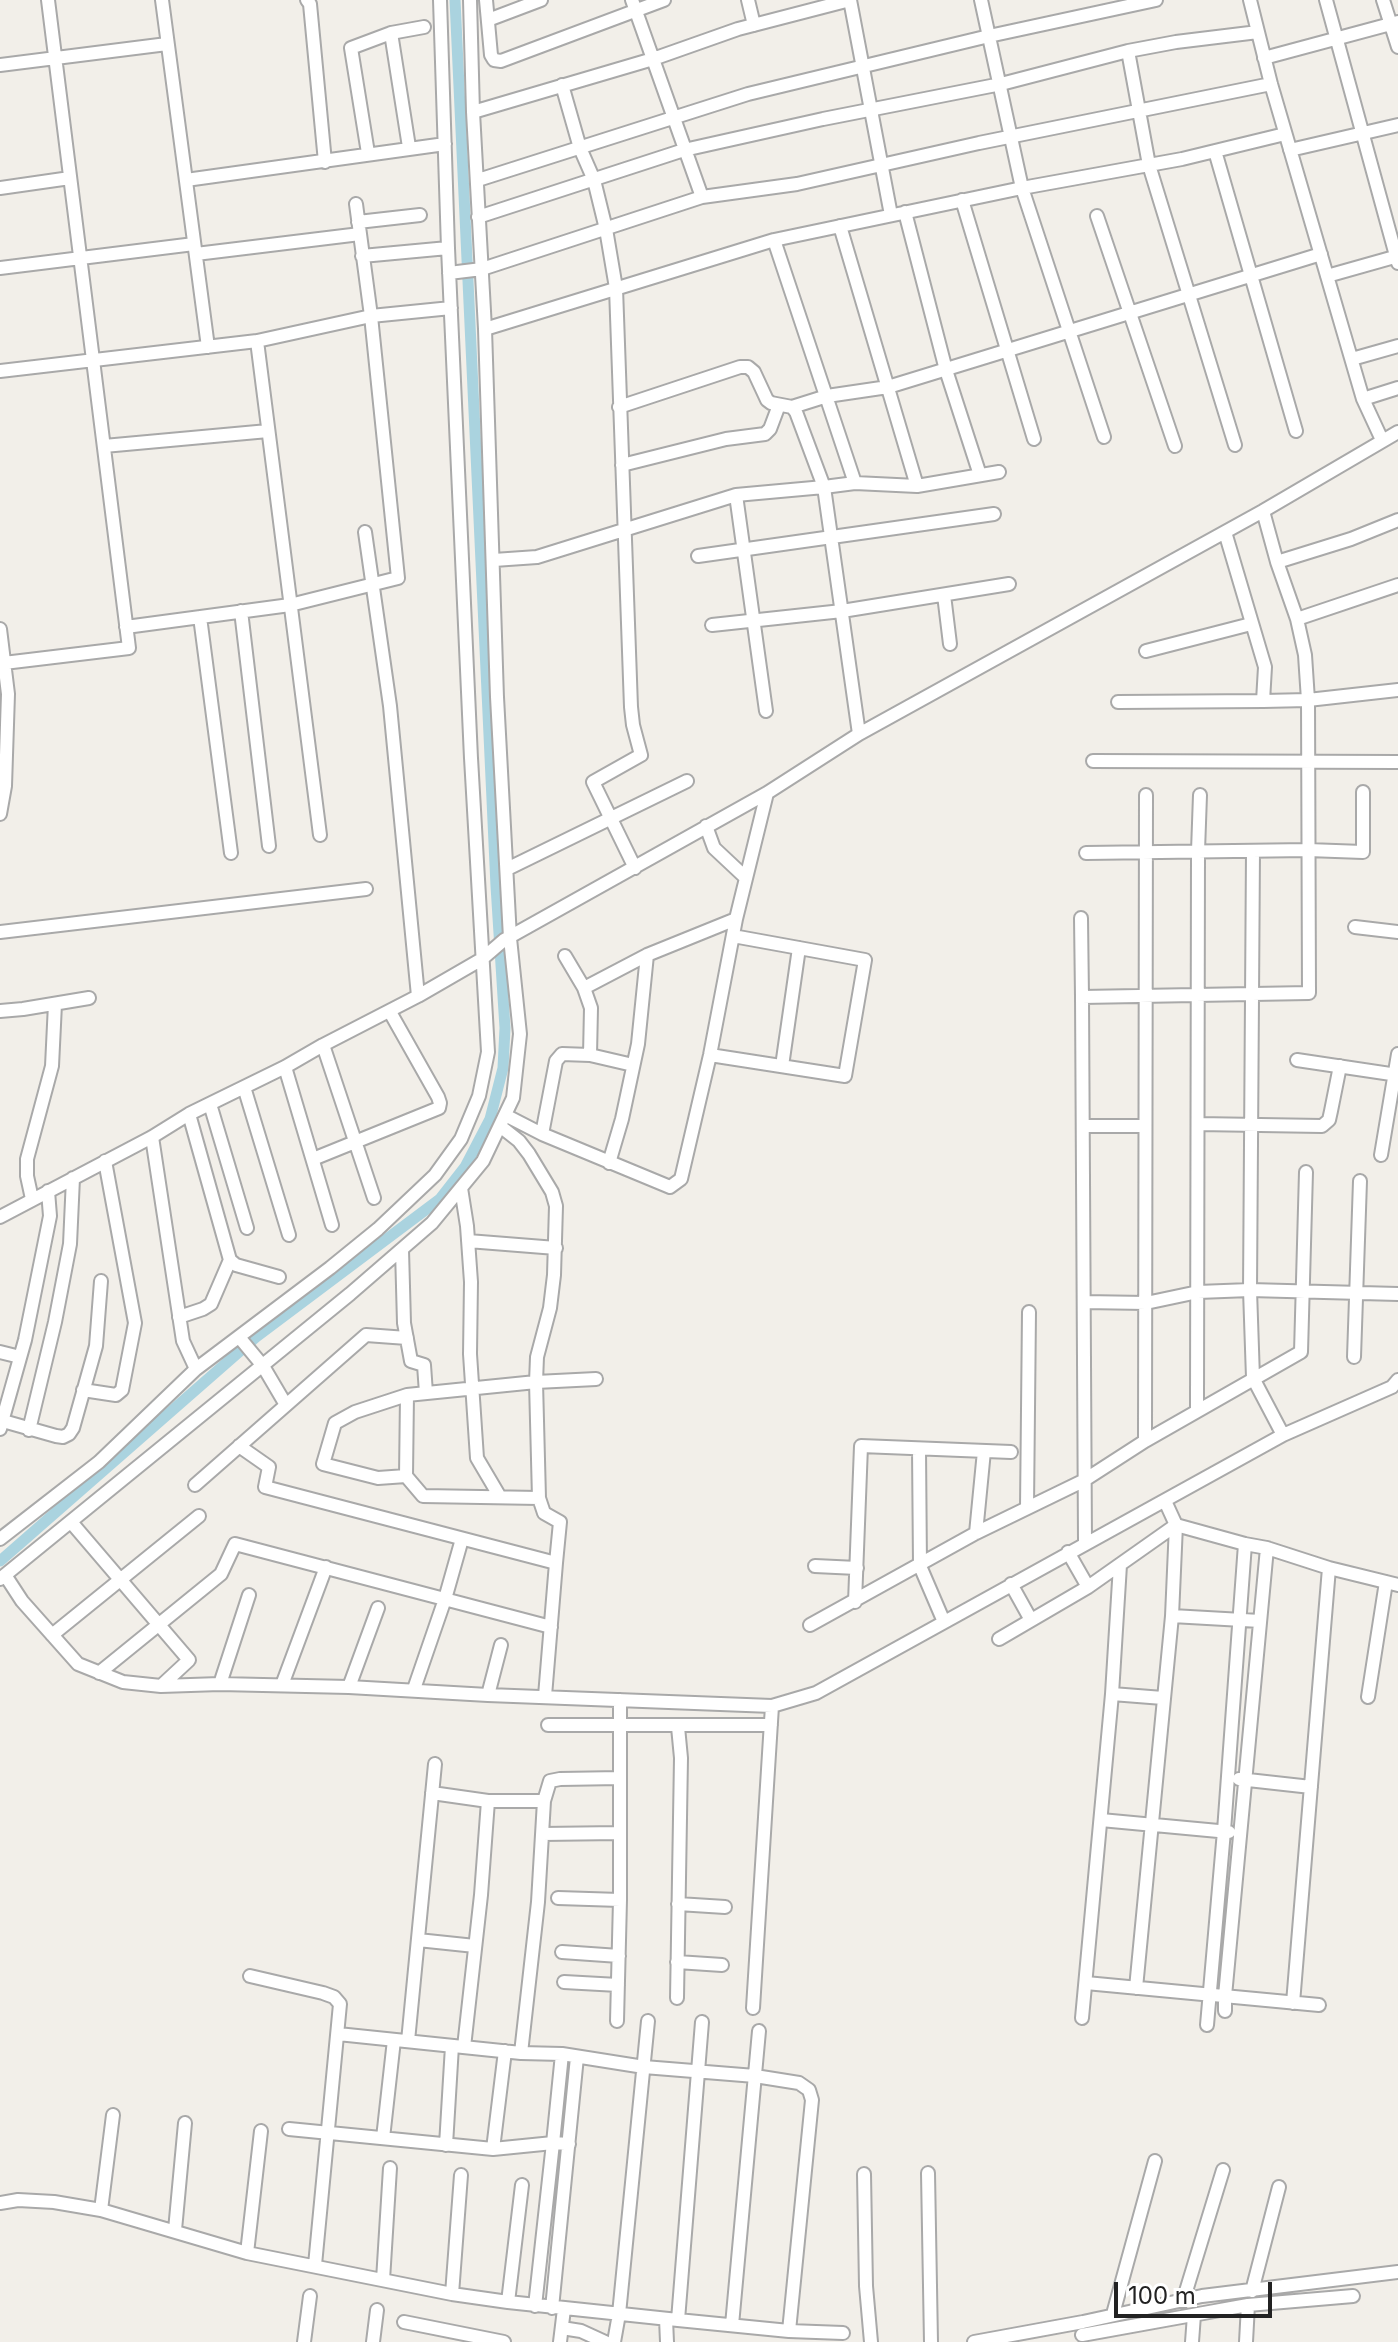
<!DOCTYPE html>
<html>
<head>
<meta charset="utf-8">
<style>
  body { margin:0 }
  #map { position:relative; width:1398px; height:2342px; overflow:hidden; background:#f2efe9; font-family:Inter,sans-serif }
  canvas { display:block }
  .scale { position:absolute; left:1114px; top:2282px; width:158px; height:36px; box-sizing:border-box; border:4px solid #222; border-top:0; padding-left:10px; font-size:24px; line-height:28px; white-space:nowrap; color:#222; -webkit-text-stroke:6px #fff; paint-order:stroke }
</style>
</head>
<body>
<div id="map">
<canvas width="1398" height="2342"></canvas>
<div class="scale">100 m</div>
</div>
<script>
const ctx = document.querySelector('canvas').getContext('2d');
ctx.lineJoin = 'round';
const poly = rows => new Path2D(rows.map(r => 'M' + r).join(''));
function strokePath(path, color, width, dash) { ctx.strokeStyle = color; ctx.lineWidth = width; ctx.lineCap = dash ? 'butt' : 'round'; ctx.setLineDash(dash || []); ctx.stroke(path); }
const canal = poly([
  [0,1561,256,1337,440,1199,465,1167,490,1119,503,1068,505,1028,496,886,455,0]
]);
const minor = poly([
  [162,0,208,347],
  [307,0,310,4,325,162],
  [486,0,491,55,494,60,501,61,664,0],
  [632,0,702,197],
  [748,0,754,25],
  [850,0,891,215],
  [981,0,1022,188,1104,437],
  [1250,0,1271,84,1363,399,1382,440],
  [1326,0,1398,263],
  [1383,0,1398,47],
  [488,20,541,0],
  [391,33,409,147],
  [1128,51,1149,165,1235,445],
  [1264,58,1398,22],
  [0,65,167,44],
  [562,85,580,148,594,180,606,229,616,288,631,707,633,725,641,755,593,782,635,868],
  [473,112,653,59,738,29,850,0],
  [1290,150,1398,125],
  [1215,151,1296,431],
  [368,153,351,48,391,33,424,27],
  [186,180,445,144],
  [478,180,748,94,989,36,1156,0],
  [0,188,70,178],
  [962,200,1034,439],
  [905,212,946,370,980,475],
  [1097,216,1175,446],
  [478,217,684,150,823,119,1001,84,1128,51,1176,42,1258,32],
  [358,222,420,215],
  [840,226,917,486],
  [774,240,855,483],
  [196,254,360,234],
  [362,256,448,248],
  [0,268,194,244],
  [449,273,482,269,702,197,797,184,979,143,1271,84],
  [1327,276,1398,256],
  [485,329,774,240,1022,188,1182,159,1285,134],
  [257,341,320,835],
  [1352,359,1398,346],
  [0,371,257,341,371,316,451,308],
  [1363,399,1398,388],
  [792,407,827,396,888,387,1321,254],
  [104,446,268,431],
  [622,465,726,439,765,434,770,429,779,405],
  [736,495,766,711],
  [365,532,390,706,418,996],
  [698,556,994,514],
  [494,560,537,557,736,495,824,487,796,412,792,407,771,403,767,400,754,372,748,367,740,367,619,407],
  [1277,562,1351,539,1398,520],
  [944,595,950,644],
  [241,611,269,846],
  [200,617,231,853],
  [1297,619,1398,585],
  [712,625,842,611,1009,584],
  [126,627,290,605,398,578,371,316,356,204],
  [0,629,8,694,5,786,0,814],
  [1146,651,1251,624],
  [4,663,129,648,48,0],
  [1263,701,1308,700,1398,690],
  [1118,702,1263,701,1265,667,1225,532],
  [859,734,824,487,855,483,917,486,999,472],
  [1093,761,1398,762],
  [706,826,714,848,746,878],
  [1253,851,1250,1290,1253,1378,1283,1435],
  [1086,853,1308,850,1363,852,1363,792],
  [507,869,687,781],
  [1081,918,1082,997],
  [1355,927,1398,932],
  [0,932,366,889],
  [565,956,584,988,591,1008,590,1055],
  [584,988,647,955,736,919],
  [0,1011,23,1009,89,998],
  [323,1045,374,1198],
  [710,1055,845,1076,865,960,733,936],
  [1297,1060,1398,1075],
  [782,1066,799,948],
  [285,1067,332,1225],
  [244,1087,289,1235],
  [210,1104,247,1228],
  [189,1114,230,1260,236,1265,279,1277],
  [505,1115,542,1134,670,1187,681,1179,710,1055,736,919,767,793],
  [1198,1124,1322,1126,1329,1120,1331,1111,1340,1066],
  [1083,1126,1145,1126],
  [542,1134,556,1061,562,1054,590,1055,633,1065],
  [152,1137,183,1341,196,1369],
  [1381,1155,1398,1054],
  [313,1159,439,1108,440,1103,438,1097,390,1012],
  [609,1163,622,1119,638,1044,647,955],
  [461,1188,467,1226,471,1282,470,1354,477,1458,500,1497],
  [32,1199,27,1176,27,1159,52,1066,55,1004],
  [0,1217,152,1137,189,1114,285,1067,323,1045,418,996,482,959,504,940,767,793,859,734,1263,511,1398,432],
  [468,1241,556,1248],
  [402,1250,404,1323,411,1361,424,1365,426,1393],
  [1084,1302,1146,1303,1198,1292,1250,1290,1398,1294],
  [179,1317,203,1309,211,1304,230,1260],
  [239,1337,263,1366,286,1405],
  [0,1352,20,1357],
  [1354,1357,1360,1181],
  [83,1390,116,1395,122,1390,135,1323,105,1161],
  [1197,1411,1198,851,1200,795],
  [3,1421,56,1436,63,1437,69,1434,73,1428,96,1346,101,1281],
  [0,1429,25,1340,50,1216,48,1191],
  [29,1430,55,1322,70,1244,73,1178],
  [1145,1441,1146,795],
  [239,1446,269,1467,265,1487,556,1563,560,1522,544,1513,539,1498,536,1382,537,1357,550,1308,554,1275,556,1206,552,1192,529,1154,519,1141,500,1126],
  [919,1449,920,1566,944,1622],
  [406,1476,407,1395],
  [195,1485,366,1335,407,1338],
  [539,1498,423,1496,406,1476,378,1478,323,1464,335,1423,355,1412,407,1395,536,1382,596,1379],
  [1027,1507,1029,1312],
  [71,1522,189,1660,161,1686],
  [976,1533,984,1451],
  [0,1539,99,1462,196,1369,330,1268,378,1229,435,1175,461,1139,479,1096,488,1052,471,758,448,248,440,0],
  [1085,1543,1082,997,1309,993,1308,700,1305,655,1297,619,1277,562,1263,511],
  [1068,1552,1088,1587],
  [815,1566,857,1568],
  [5,1575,350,1294,432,1223,483,1161,513,1098,520,1034,510,938,497,697,485,329,473,112,470,0],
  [0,1579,5,1575,22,1601,78,1664,123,1682,161,1686,220,1684,349,1687,488,1695,772,1706,816,1693,1283,1435,1392,1387,1398,1380],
  [1011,1584,1031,1620],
  [855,1602,861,1446,1011,1452],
  [1172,1616,1260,1621],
  [810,1625,976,1533,1083,1481,1145,1441,1301,1352,1306,1172],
  [52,1635,199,1516],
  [999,1639,1088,1587,1176,1525,1245,1544,1267,1548,1329,1568,1398,1585],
  [99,1673,221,1574,235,1544,551,1627],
  [220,1684,249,1595],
  [282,1685,326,1567],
  [349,1687,378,1608],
  [414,1689,445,1599,462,1539],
  [1112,1694,1163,1698],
  [488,1695,501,1645],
  [545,1696,556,1563],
  [1368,1697,1386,1582],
  [548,1725,771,1725],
  [1239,1779,1311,1787],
  [432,1793,488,1801,544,1801,538,1902,521,2053],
  [544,1801,550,1781,560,1779,620,1778],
  [1101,1820,1229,1832],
  [542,1834,619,1833],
  [558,1898,620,1900],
  [678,1904,725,1907],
  [418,1940,475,1946],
  [562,1952,619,1956],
  [677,1962,722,1965],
  [250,1976,323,1993,334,1997,340,2004,315,2265],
  [564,1982,618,1985],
  [1086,1983,1319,2005],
  [1136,1988,1172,1616,1176,1525,1165,1501],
  [677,1998,681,1758,678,1727],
  [1293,2003,1329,1568],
  [753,2008,772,1706],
  [1225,2011,1225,1996,1267,1548],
  [1082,2018,1112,1694,1120,1565],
  [617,2021,620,1900,620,1700],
  [1207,2025,1224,1831,1245,1544],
  [338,2034,521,2053,562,2054,553,2143,569,2144],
  [408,2041,435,1764],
  [464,2047,481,1895,488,1801],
  [562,2054,644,2067,755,2076,799,2083,809,2090,812,2100,789,2331],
  [289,2129,493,2149,553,2143,535,2306],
  [383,2138,394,2040],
  [446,2145,452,2046],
  [493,2149,505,2051],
  [928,2173,931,2342],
  [864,2174,866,2286,871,2342],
  [0,2203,18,2200,54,2202,101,2210,247,2253,452,2294,508,2302,678,2320,789,2331,843,2333],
  [101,2210,113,2115],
  [175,2230,185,2123],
  [247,2253,261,2131],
  [383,2280,390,2168],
  [1252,2291,1279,2187],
  [452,2294,461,2175],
  [1183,2301,1223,2170],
  [508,2302,522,2185],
  [552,2308,577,2057],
  [1113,2314,1155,2161],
  [666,2319,667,2342],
  [678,2320,702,2022],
  [404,2322,504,2342],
  [732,2325,759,2031],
  [562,2328,581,2331,605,2342],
  [1082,2335,1248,2305,1353,2296],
  [304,2342,310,2296],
  [373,2342,377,2310],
  [560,2342,564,2309],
  [614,2342,619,2314,648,2021],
  [974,2342,1083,2322,1202,2296,1398,2272],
  [1192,2342,1194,2315],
  [1246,2342,1248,2305]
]);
strokePath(canal, '#aad3df', 11);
strokePath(minor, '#a9a9a9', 16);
strokePath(minor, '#fff', 12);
</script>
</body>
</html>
